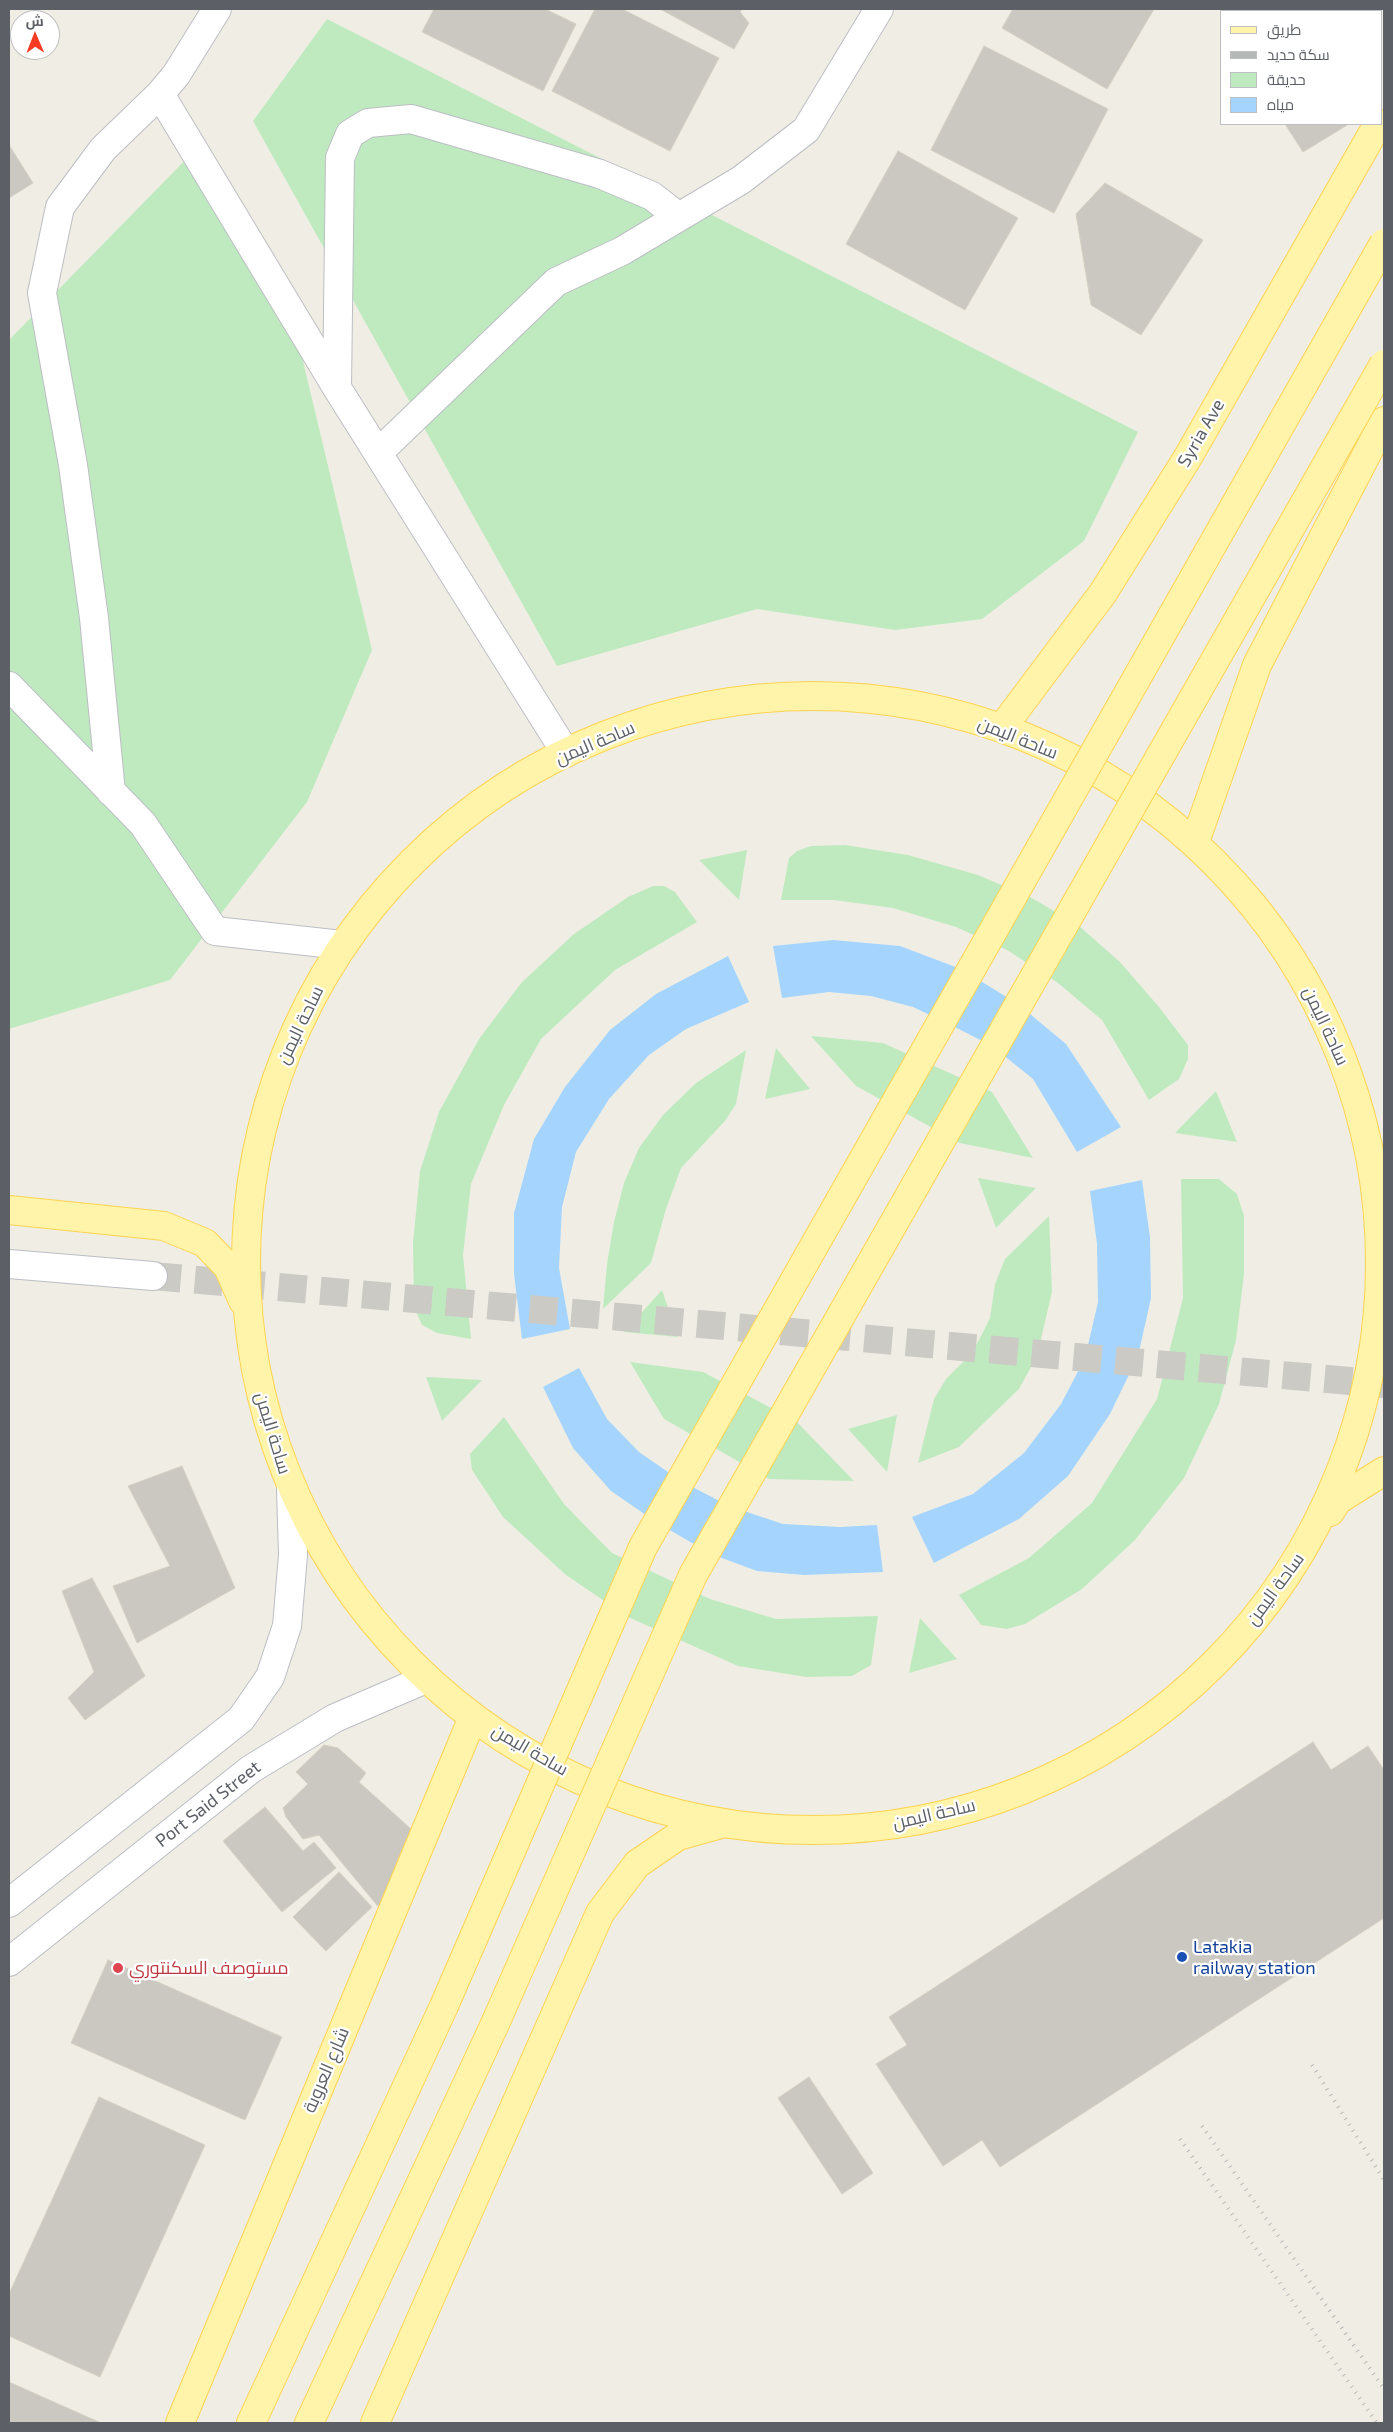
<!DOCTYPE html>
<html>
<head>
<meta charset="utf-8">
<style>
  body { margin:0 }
  #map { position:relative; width:1393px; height:2432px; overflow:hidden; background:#f0eee4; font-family:"Exo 2",Cairo,sans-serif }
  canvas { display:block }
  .frame { position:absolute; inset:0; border:10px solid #5c6066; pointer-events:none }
  .legend { position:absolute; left:1220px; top:10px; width:162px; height:115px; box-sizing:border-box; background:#fff; border:1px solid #bebfc2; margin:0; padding:6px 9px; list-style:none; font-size:15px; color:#5c6066 }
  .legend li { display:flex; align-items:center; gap:10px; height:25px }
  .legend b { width:25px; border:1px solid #bebfc2 }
  .north { position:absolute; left:10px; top:10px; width:50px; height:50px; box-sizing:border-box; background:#fff; border:1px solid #bebfc2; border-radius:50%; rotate:359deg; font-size:14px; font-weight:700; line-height:20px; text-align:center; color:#5c6066 }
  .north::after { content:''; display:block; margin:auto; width:18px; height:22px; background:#f83b22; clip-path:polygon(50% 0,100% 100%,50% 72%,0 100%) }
</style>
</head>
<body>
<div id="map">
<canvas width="1393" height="2432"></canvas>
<div class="frame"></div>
<ul class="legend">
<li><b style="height:6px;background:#fff4aa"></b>طريق</li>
<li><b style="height:6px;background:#b6b7b7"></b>سكة حديد</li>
<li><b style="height:14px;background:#bfeac0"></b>حديقة</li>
<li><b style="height:14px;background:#a5d5ff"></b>مياه</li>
</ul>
<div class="north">ش</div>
</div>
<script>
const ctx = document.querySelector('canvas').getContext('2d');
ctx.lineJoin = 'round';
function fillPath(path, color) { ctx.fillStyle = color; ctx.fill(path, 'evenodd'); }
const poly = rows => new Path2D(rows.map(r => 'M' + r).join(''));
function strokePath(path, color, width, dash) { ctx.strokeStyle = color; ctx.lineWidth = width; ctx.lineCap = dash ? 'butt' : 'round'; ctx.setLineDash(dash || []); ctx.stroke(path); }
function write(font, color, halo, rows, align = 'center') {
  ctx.font = font + ' "Exo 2",Cairo,sans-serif'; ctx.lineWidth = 4.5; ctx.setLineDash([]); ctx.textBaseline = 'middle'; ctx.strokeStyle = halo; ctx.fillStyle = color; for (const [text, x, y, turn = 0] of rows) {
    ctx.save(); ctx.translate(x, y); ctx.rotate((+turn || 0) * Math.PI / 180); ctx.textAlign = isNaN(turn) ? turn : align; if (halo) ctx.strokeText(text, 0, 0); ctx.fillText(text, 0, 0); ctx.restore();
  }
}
const green = poly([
  [327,19,1138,432,1084,541,982,619,895,630,757,609,557,666,253,121],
  [199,146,302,357,372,650,307,802,170,980,9,1029,9,340],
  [845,845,908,855,978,875,1030,897,1078,925,1120,962,1159,1007,1188,1045,1188,1059,1179,1079,1149,1100,1102,1020,1058,983,1007,950,956,927,893,908,834,900,781,900,789,858,797,851,811,846],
  [747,850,739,900,699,860],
  [653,886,664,886,675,892,697,922,615,970,541,1039,504,1105,471,1184,463,1255,471,1339,437,1333,422,1325,414,1307,413,1243,420,1171,439,1112,479,1039,522,982,574,934,628,897],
  [811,1036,883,1043,992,1092,1033,1158,960,1143,856,1086],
  [776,1048,810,1089,765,1099],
  [746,1050,736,1104,725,1121,681,1168,666,1209,651,1263,603,1309,607,1264,614,1222,624,1183,639,1148,663,1115,696,1083],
  [1216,1091,1237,1142,1175,1133],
  [978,1178,1036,1188,996,1228],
  [1181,1179,1219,1179,1237,1194,1244,1216,1244,1274,1236,1340,1219,1404,1184,1478,1135,1540,1082,1589,1025,1624,1007,1629,981,1625,959,1595,1029,1558,1092,1503,1157,1399,1183,1298],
  [1049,1216,1052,1292,1037,1356,1019,1389,959,1447,918,1463,934,1399,946,1379,968,1357,979,1340,990,1318,995,1284,1005,1259],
  [662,1290,678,1337,624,1332],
  [630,1362,703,1372,796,1421,854,1481,769,1479,664,1419],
  [426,1377,482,1380,442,1421],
  [897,1415,887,1472,848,1429],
  [504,1417,564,1504,612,1553,710,1599,776,1619,878,1616,871,1665,852,1676,806,1677,738,1666,628,1617,566,1575,503,1517,472,1470,470,1454],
  [920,1618,957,1659,909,1673]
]);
const water = poly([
  [833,940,900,946,961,969,1018,1004,1066,1044,1121,1127,1077,1152,1033,1079,992,1046,951,1025,913,1007,871,996,829,992,782,998,773,946],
  [728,956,749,1002,686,1029,649,1055,609,1099,576,1152,562,1207,559,1268,570,1329,522,1339,514,1274,514,1213,534,1139,565,1087,610,1030,656,994],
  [1142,1180,1150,1237,1151,1298,1138,1356,1110,1414,1068,1476,1019,1519,934,1563,912,1517,973,1494,1024,1453,1061,1404,1085,1358,1098,1302,1097,1244,1090,1191],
  [579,1368,607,1419,639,1452,681,1481,729,1506,783,1524,840,1527,877,1525,883,1572,804,1575,757,1571,711,1554,656,1522,611,1491,573,1448,543,1387]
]);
const building = poly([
  [434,9,545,9,576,24,543,91,422,32,434,9],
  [595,9,622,9,719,58,670,151,552,91,595,9],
  [660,9,742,9,740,12,749,23,734,49,660,9],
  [1013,9,1154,9,1107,89,1002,28,1013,9],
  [1246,9,1351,9,1352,11,1246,11,1246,9],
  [984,46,1108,109,1054,213,931,150,984,46],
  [1285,124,1349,124,1303,152,1285,124],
  [9,145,33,183,9,198,9,145],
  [898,151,1018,218,965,310,846,244,898,151],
  [1105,183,1203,240,1141,335,1091,305,1076,214,1105,183],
  [182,1466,235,1588,137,1643,113,1586,170,1566,128,1486,182,1466],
  [92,1578,145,1676,85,1720,68,1698,94,1672,62,1591,92,1578],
  [1313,1742,1331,1770,1368,1746,1384,1770,1384,1918,1000,2167,982,2140,943,2166,876,2064,907,2045,889,2017,1313,1742],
  [324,1745,338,1748,366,1773,359,1782,411,1829,381,1910,319,1835,303,1839,286,1817,283,1808,308,1784,296,1772,324,1745],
  [265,1807,303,1851,314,1842,336,1868,282,1912,223,1841,265,1807],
  [339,1872,372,1907,326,1951,293,1917,339,1872],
  [108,1960,282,2037,245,2120,71,2043,108,1960],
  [809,2077,873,2173,842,2194,778,2098,809,2077],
  [99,2097,205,2145,100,2377,9,2336,9,2294,99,2097],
  [9,2382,101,2423,9,2423,9,2382]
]);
const secondaryTunnel = poly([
  [153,1276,1384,1384]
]);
const minor = poly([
  [217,9,176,75,160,94,337,388,566,753],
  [337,388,340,158,350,134,368,123,411,119,600,174,652,196,679,217],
  [378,453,556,282,622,251,741,180,806,130,879,9],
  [9,686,143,824,215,931,342,945],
  [111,792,94,618,73,465,42,293,60,207,103,149,160,94]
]);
const secondary = poly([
  [9,1264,153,1276],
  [9,1903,241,1719,270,1677,287,1626,293,1555,291,1489],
  [9,1962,251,1769,335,1718,426,1679]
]);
const primary = poly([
  '246 1263a567 567 0 1 1 1134 0a567 567 0 1 1-1134 0Z',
  [1002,728,1103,593,1188,457,1378,124],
  [1195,842,1257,665,1384,421],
  [9,1210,164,1226,205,1243,228,1267,243,1301],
  [1330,1512,1338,1500,1384,1471],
  [180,2423,473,1717],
  [251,2423,444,2006],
  [309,2423,494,2026],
  [375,2423,600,1913,637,1864,678,1836,721,1824]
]);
const rail = poly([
  [1312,2065,1384,2180],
  [1202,2126,1384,2389],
  [1180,2139,1377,2423]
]);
const primaryBridge = poly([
  [444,2006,643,1547,1384,243],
  [494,2026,693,1575,1384,364]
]);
const markers = [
  [1182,1957,6,"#1a4fb4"],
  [118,1968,6,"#e0444e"]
];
const streetNames = [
  ["Syria Ave",1201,433,-60],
  ["ساحة اليمن",1018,738,22],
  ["ساحة اليمن",595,743,-23],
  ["ساحة اليمن",300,1025,-64],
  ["ساحة اليمن",1326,1026,65],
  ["ساحة اليمن",273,1433,73],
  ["ساحة اليمن",1275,1589,-54],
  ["ساحة اليمن",530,1750,30],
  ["Port Said Street",208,1804,-38],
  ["ساحة اليمن",934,1814,-13],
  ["شارع العروبة",326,2070,-67]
];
const transitNames = [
  ["Latakia",1193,1947],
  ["railway station",1193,1968]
];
const healthNames = [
  ["مستوصف السكنتوري",129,1968]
];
fillPath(green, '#bfeac0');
fillPath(water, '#a5d5ff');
fillPath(building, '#cbc8c1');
strokePath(building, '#d5d0c2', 1);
strokePath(secondaryTunnel, '#cbcac4', 28, [28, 14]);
strokePath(minor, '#bcbec4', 30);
strokePath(secondary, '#babdc4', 30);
strokePath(primary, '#fed350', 30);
strokePath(minor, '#fff', 28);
strokePath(secondary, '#fff', 28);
strokePath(primary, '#fff4aa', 28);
strokePath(rail, '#b6b7b7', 4, [1, 6]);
strokePath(primaryBridge, '#fed350', 30, []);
strokePath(primaryBridge, '#fff4aa', 28);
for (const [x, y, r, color] of markers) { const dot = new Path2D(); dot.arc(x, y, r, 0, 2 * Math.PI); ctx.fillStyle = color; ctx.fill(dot); strokePath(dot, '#fff', 2); }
write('18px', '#5c6066', '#fff', streetNames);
write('18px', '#164399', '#fff', transitNames, 'left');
write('18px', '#be3a42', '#fff', healthNames, 'left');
</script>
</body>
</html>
